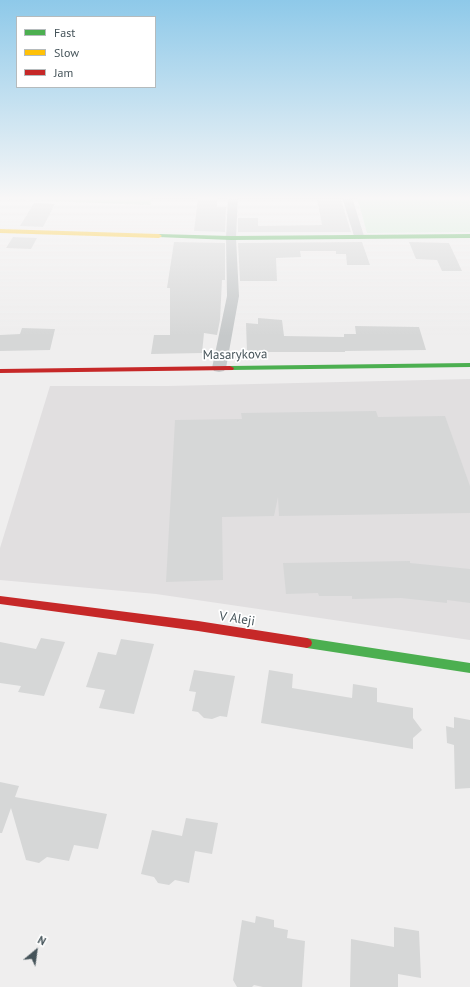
<!DOCTYPE html>
<html>
<head>
<meta charset="utf-8">
<style>
  body { margin:0 }
  #map { position:relative; width:470px; height:987px; overflow:hidden; background:#efeeee; font-family:"PT Sans",sans-serif }
  canvas { display:block }
  .legend { position:absolute; left:16px; top:16px; width:140px; height:72px; box-sizing:border-box; background:#fff; border:1px solid #b5bbbd; margin:0; padding:5px 7px; list-style:none; font-size:12px; color:#46545a }
  .legend li { display:flex; align-items:center; gap:8px; height:20px }
  .legend b { width:20px; border:1px solid #b5bbbd }
  .north { position:absolute; left:16px; top:931px; width:40px; height:40px; -webkit-text-stroke:3px #fff; paint-order:stroke; rotate:29deg; font-size:11px; font-weight:700; line-height:16px; text-align:center; color:#46545a }
  .north::after { content:''; display:block; margin:auto; width:14px; height:18px; background:#46545a; clip-path:polygon(50% 0,100% 100%,50% 72%,0 100%) }
</style>
</head>
<body>
<div id="map">
<canvas width="470" height="987"></canvas>
<ul class="legend">
<li><b style="height:5px;background:#4caf50"></b>Fast</li>
<li><b style="height:5px;background:#ffc107"></b>Slow</li>
<li><b style="height:5px;background:#c62828"></b>Jam</li>
</ul>
<div class="north">N</div>
</div>
<script>
const ctx = document.querySelector('canvas').getContext('2d');
ctx.lineJoin = 'round';
function fillPath(path, color) { ctx.fillStyle = color; ctx.fill(path, 'evenodd'); }
const poly = rows => new Path2D(rows.map(r => 'M' + r).join(''));
function write(font, color, halo, rows, align = 'center') {
  ctx.font = font + ' "PT Sans",sans-serif'; ctx.lineWidth = 3.5; ctx.setLineDash([]); ctx.textBaseline = 'middle'; ctx.strokeStyle = halo; ctx.fillStyle = color; for (const [text, x, y, turn = 0] of rows) {
    ctx.save(); ctx.translate(x, y); ctx.rotate((+turn || 0) * Math.PI / 180); ctx.textAlign = isNaN(turn) ? turn : align; if (halo) ctx.strokeText(text, 0, 0); ctx.fillText(text, 0, 0); ctx.restore();
  }
}
const education = poly([
  [470,379,470,640,156,594,0,580,0,548,50,386,168,386]
]);
const green = poly([
  [0,197,153,197,150,205,0,199],
  [357,197,470,197,470,232,367,233]
]);
const building = poly([
  [198,197,217,197,217,207,226,207,225,232,194,231],
  [317,200,341,200,351,232,238,232,238,218,258,218,258,226,322,225],
  [34,203,55,204,43,227,20,226],
  [13,237,37,238,31,249,6,248],
  [174,242,225,243,225,280,222,280,220,320,217,335,204,333,202,353,151,354,154,335,170,335,170,288,167,288],
  [362,242,370,265,347,265,346,254,336,254,336,251,300,251,301,257,276,258,277,281,240,281,238,243],
  [409,242,449,243,462,271,442,271,437,260,416,259],
  [258,318,282,320,284,336,344,337,344,334,356,334,355,326,419,327,426,350,345,351,345,350,345,352,247,352,246,323,258,324],
  [22,328,55,329,50,350,0,351,0,335,20,334],
  [376,411,378,417,445,416,470,486,470,513,279,516,278,497,274,516,222,517,223,580,166,582,175,420,242,419,241,413],
  [410,561,410,563,470,569,470,603,447,600,447,603,401,598,352,599,352,596,319,596,318,593,286,594,283,563],
  [41,638,65,642,44,696,18,692,21,686,0,683,0,642,36,649],
  [121,639,154,644,134,714,99,708,105,690,86,687,98,652,116,655],
  [194,670,235,676,227,717,220,716,212,719,204,718,198,712,192,711,196,692,189,691],
  [269,670,293,674,292,688,352,698,353,684,377,688,377,702,413,708,413,718,422,730,413,738,413,749,261,723],
  [454,717,470,720,470,788,455,789,454,745,447,743,446,726,454,728],
  [0,782,19,786,15,797,107,814,98,849,74,845,69,861,47,857,39,863,26,860,11,808,2,833,0,833],
  [186,818,218,823,212,854,195,851,189,883,175,880,169,885,158,883,154,877,141,874,152,830,182,836],
  [256,916,274,920,274,927,288,930,287,938,305,941,302,987,263,987,254,985,252,987,237,987,233,980,242,920,255,923],
  [394,927,419,931,421,978,398,974,398,987,350,987,351,939,394,947]
]);
const street = poly([
  [228,197,238,197,236,238,239,296,226,368,224,371,219,372,214,371,212,368,227,296,226,238,228,197],
  [342,197,352,197,364,236,363,238,359,239,354,236,342,197]
]);
const fast = poly([
  [159,234,231,236,470,234,470,238,231,240,157,237,157,235,159,234],
  [470,363,470,367,230,370,226,368,230,366,470,363],
  [307,638,470,663,470,673,307,648,303,646,302,643,303,640,307,638]
]);
const slow = poly([
  [0,229,159,234,162,236,159,238,0,233,0,229]
]);
const jam = poly([
  [230,366,234,368,233,370,0,373,0,369,230,366],
  [0,596,198,621,307,638,311,640,312,643,311,646,307,648,198,631,0,604,0,596]
]);
const streetNames = [
  ["Masarykova",235,355,-1],
  ["V Aleji",237,619,9]
];
fillPath(education, '#e1dfe0');
fillPath(green, '#d3edd8');
fillPath(building, '#d6d7d7');
fillPath(street, '#c6c9ca');
fillPath(fast, '#4caf50');
fillPath(slow, '#ffc107');
fillPath(jam, '#c62828');
const sky = ctx.createLinearGradient(0, 0, 0, 336);
sky.addColorStop(0, '#8ec9e9');
sky.addColorStop(0.59, '#f8f7f7');
sky.addColorStop(1, '#f8f7f700');
ctx.fillStyle = sky;
ctx.fillRect(0, 0, 470, 336);
write('13px', '#46545a', '#fff', streetNames);
</script>
</body>
</html>
